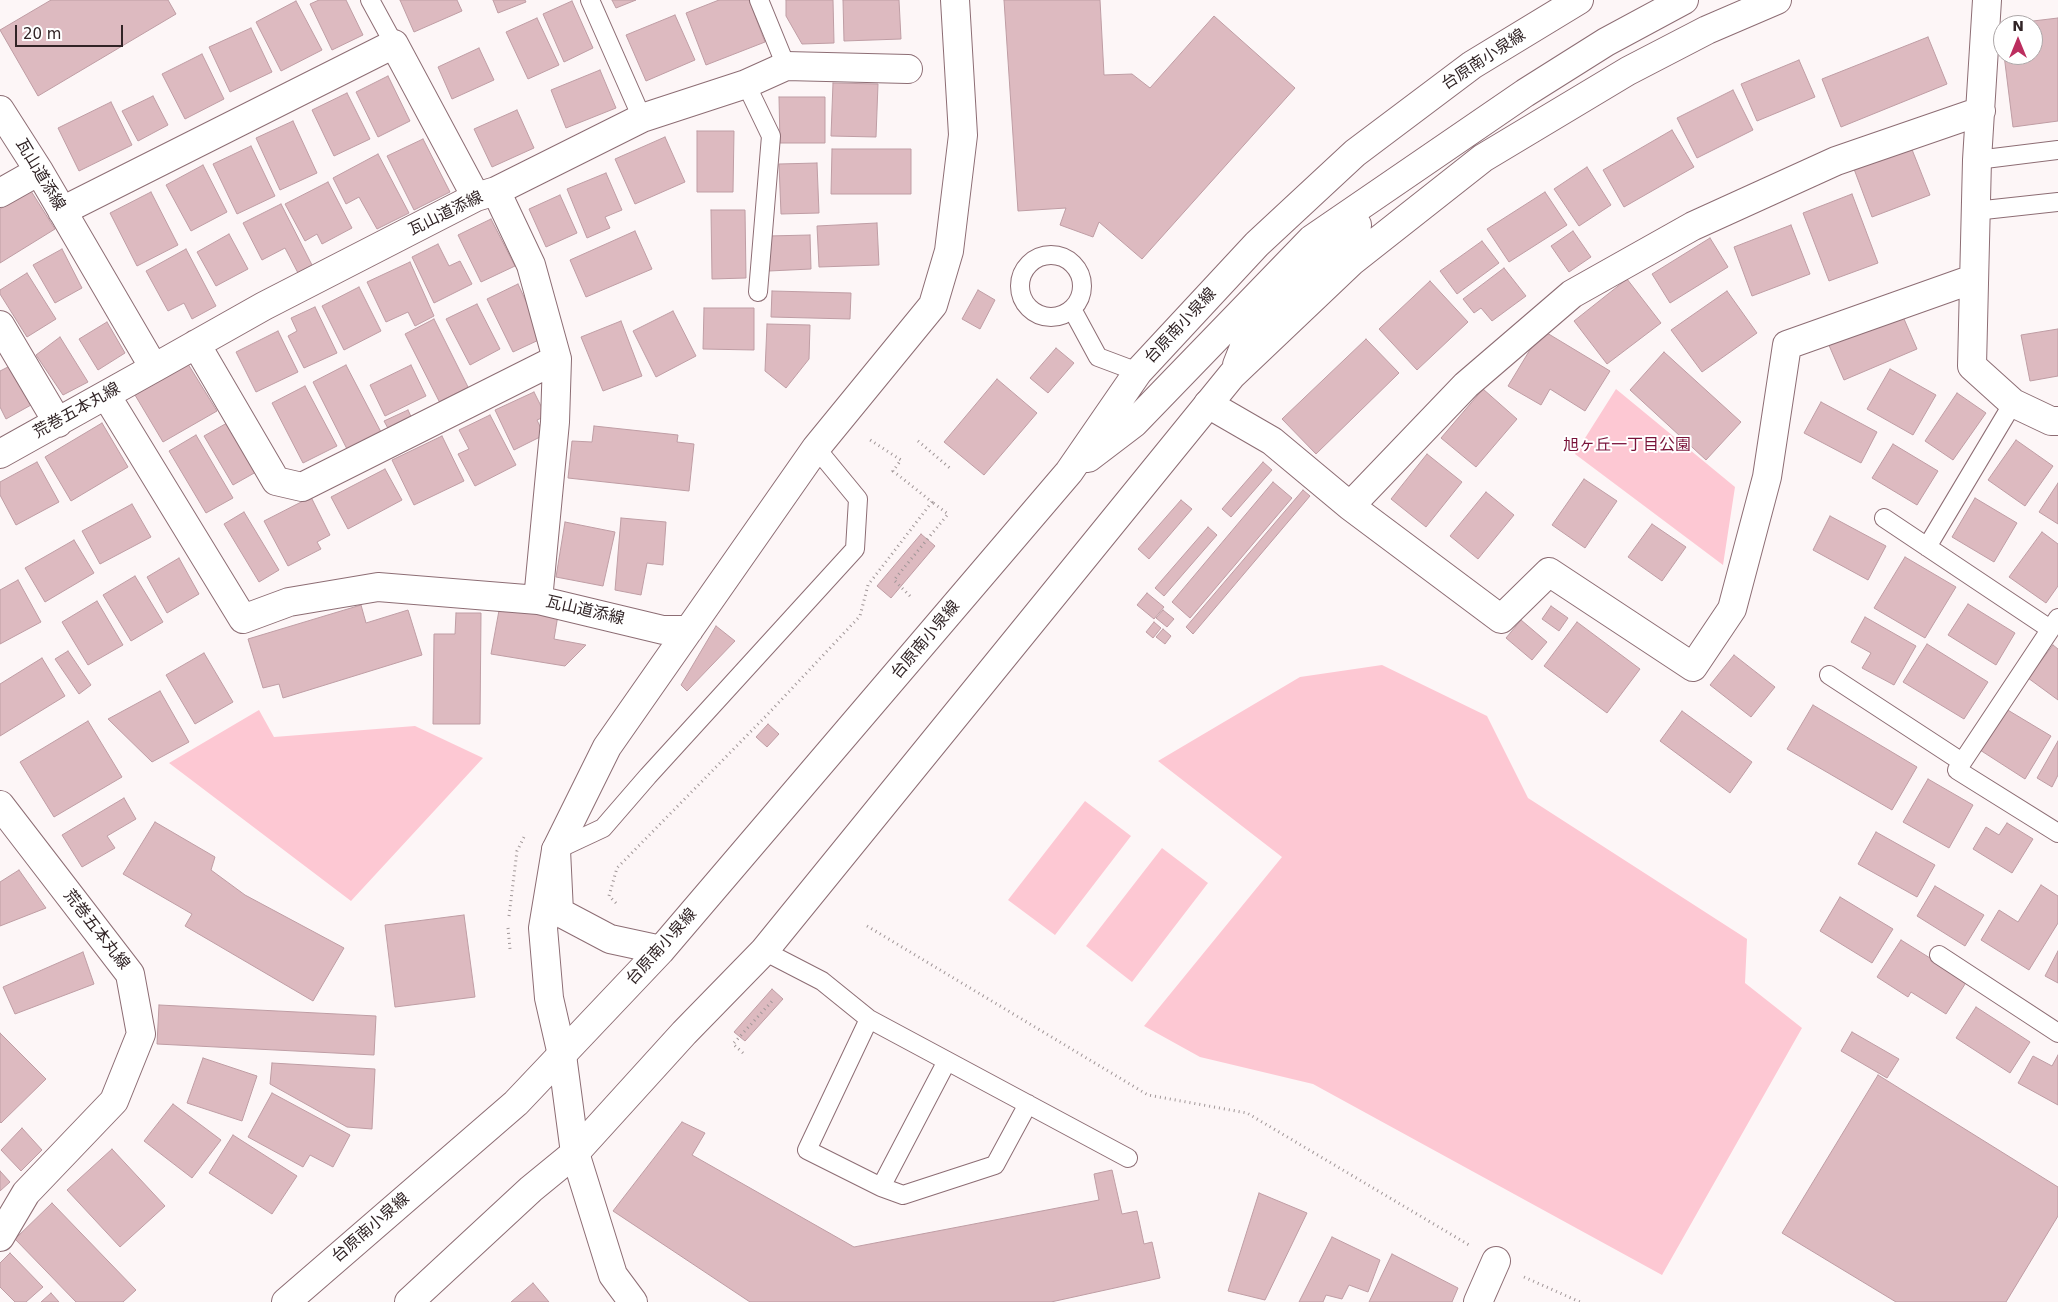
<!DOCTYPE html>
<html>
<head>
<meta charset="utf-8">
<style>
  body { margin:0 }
  #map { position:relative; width:2058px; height:1302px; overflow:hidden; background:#fdf6f7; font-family:"DejaVu Sans",sans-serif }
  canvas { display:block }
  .north { position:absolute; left:1993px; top:15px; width:50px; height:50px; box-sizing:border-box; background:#fff; border:1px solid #ada7a8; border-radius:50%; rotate:0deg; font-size:14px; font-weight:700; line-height:20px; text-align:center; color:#312426 }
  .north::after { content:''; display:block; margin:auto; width:18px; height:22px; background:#bc2e5f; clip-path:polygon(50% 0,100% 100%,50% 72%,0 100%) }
  .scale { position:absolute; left:15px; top:25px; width:108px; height:22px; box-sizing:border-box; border:2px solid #312426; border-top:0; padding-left:6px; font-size:15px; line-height:18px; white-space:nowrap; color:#312426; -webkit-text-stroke:4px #fff; paint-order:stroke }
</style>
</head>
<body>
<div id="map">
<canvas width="2058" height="1302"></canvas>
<div class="north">N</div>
<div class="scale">20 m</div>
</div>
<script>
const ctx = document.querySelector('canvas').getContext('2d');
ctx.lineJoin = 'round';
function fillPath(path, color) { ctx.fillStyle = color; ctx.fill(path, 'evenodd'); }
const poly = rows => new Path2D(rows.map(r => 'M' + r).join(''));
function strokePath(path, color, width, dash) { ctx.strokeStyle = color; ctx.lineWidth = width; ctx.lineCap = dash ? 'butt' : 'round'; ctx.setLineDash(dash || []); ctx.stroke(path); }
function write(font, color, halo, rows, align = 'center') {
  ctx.font = font + ' "DejaVu Sans","Noto Sans JP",sans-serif'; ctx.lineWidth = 4; ctx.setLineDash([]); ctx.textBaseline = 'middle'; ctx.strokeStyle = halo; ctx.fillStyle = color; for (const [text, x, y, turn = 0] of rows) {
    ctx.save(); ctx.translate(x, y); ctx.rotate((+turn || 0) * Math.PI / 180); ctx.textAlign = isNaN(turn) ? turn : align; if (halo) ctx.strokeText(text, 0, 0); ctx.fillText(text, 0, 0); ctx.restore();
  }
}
const green = poly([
  [1616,389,1735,487,1723,565,1575,454],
  [1382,665,1487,716,1528,798,1747,939,1745,983,1802,1028,1662,1275,1313,1084,1200,1057,1144,1026,1282,857,1158,761,1300,677],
  [259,710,274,737,415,726,483,758,351,901,169,763],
  [1085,801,1131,836,1055,935,1008,900],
  [1162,848,1208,883,1132,982,1086,946]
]);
const building = poly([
  [51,0,168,0,176,14,38,96,0,30,51,0],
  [319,0,346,0,363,35,332,50,310,4,319,0],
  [400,0,457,0,462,11,414,32,400,0],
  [493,0,525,0,526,2,498,13,493,0],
  [612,0,636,0,616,8,612,0],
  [719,0,749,0,765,42,706,65,686,13,719,0],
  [786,0,833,0,834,43,802,44,786,16,786,0],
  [843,0,899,0,901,39,844,41,843,0],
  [1004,0,1100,0,1104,75,1132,74,1150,88,1214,16,1295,88,1142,259,1099,222,1093,237,1060,225,1066,208,1018,211,1004,0],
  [296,1,322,50,281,71,256,22,296,1],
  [572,1,593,48,564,62,543,14,572,1],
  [675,15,695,60,646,81,626,35,675,15],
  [537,18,559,65,528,79,506,32,537,18],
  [2058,18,2058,121,2013,127,2004,55,2033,55,2033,25,2003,25,2003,46,2000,25,2058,18],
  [251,28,272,72,230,92,209,47,251,28],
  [1928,37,1947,84,1841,127,1822,79,1928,37],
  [479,48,494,80,452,99,438,67,479,48],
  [202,54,224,99,185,119,162,74,202,54],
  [1799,60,1815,97,1757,121,1741,84,1799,60],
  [600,70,616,108,566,128,551,90,600,70],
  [388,76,410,121,378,137,356,92,388,76],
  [833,83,878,84,876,137,831,136,833,83],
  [1733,90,1753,130,1697,158,1677,118,1733,90],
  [347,93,370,139,334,156,312,110,347,93],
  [153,96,168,125,138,141,122,111,153,96],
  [779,97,825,97,825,143,780,143,779,97],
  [111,102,132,145,79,171,58,128,111,102],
  [517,110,534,148,492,167,474,129,517,110],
  [293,121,317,173,280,190,256,138,293,121],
  [1672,130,1694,167,1624,207,1603,170,1672,130],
  [697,131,734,131,733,192,697,192,697,131],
  [665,137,685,182,635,204,615,159,665,137],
  [423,139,450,192,414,210,387,156,423,139],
  [251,146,275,196,237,214,213,164,251,146],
  [1911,147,1930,195,1872,217,1854,169,1911,147],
  [832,149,911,149,911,194,831,194,832,149],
  [378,154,409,213,377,229,359,197,346,204,333,178,378,154],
  [817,163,819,213,781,214,779,164,817,163],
  [203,165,227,212,191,231,166,185,203,165],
  [1587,167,1611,205,1579,226,1554,189,1587,167],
  [606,173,622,210,605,217,610,228,587,238,567,189,606,173],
  [328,182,352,228,322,244,317,234,305,241,285,204,328,182],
  [31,191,55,229,0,263,0,209,31,191],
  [151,192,178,245,137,266,110,213,151,192],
  [1545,192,1567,225,1509,262,1487,229,1545,192],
  [1852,194,1878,263,1829,281,1803,213,1852,194],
  [560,195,577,233,546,247,529,209,560,195],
  [281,204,312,265,298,273,285,248,262,260,243,223,281,204],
  [711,210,745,210,746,278,712,279,711,210],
  [491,219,515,266,481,282,458,235,491,219],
  [877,223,879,265,819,267,817,226,877,223],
  [1791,225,1810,274,1752,296,1734,247,1791,225],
  [635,231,652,269,586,297,570,260,635,231],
  [1573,231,1591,257,1569,272,1551,246,1573,231],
  [229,234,248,269,216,286,197,252,229,234],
  [810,235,811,269,769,271,768,236,810,235],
  [1710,238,1728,267,1670,303,1652,274,1710,238],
  [1482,241,1499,263,1457,294,1440,271,1482,241],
  [438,244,449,266,460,261,472,284,434,303,412,257,438,244],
  [62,249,82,288,55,303,33,265,62,249],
  [186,249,216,306,192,319,184,303,168,311,146,271,186,249],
  [410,262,434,316,415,326,408,312,386,322,367,282,410,262],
  [1504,268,1526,296,1492,321,1481,308,1474,313,1463,299,1504,268],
  [27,273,56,319,27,337,0,294,0,290,27,273],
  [1627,279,1661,323,1607,364,1574,321,1627,279],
  [1430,281,1468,322,1417,370,1379,329,1430,281],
  [518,284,543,338,513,352,487,299,518,284],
  [359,287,381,331,344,350,322,306,359,287],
  [978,290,995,300,980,329,962,319,978,290],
  [772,291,851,293,850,319,771,317,772,291],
  [1727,291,1757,333,1702,372,1671,330,1727,291],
  [477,304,500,349,470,365,446,319,477,304],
  [315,307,337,353,304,368,288,336,297,331,291,318,315,307],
  [704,308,754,308,754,350,703,349,704,308],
  [673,311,696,356,656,377,633,331,673,311],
  [1901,312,1917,349,1844,380,1828,343,1901,312],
  [434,319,469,389,440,403,405,334,434,319],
  [621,321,642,376,603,391,581,337,621,321],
  [107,322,125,353,98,370,79,339,107,322],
  [767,324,810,325,809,359,786,388,765,371,767,324],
  [2058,329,2058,376,2030,381,2021,335,2058,329],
  [1542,330,1610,371,1585,411,1550,389,1541,405,1508,386,1542,330],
  [278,331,298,372,256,392,236,352,278,331],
  [60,337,88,382,63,395,36,355,60,337],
  [1366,339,1399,373,1316,454,1282,419,1366,339],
  [1056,348,1074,363,1048,393,1030,378,1056,348],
  [1664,352,1741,422,1706,460,1630,390,1664,352],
  [188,364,217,411,163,442,135,395,188,364],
  [346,365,382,434,348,451,313,382,346,365],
  [411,365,426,396,385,416,370,385,411,365],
  [10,366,31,405,6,419,0,407,0,371,10,366],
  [1890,369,1936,395,1913,435,1867,409,1890,369],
  [997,379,1037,413,984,475,944,442,997,379],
  [305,386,337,446,303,463,272,403,305,386],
  [1483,389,1517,419,1476,467,1441,438,1483,389],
  [534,392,546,416,537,420,544,435,514,450,495,410,534,392],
  [1957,393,1986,413,1953,460,1925,441,1957,393],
  [1821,402,1877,432,1861,463,1804,433,1821,402],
  [408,410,413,421,390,432,384,421,408,410],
  [490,415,516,465,475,486,458,454,469,449,459,430,490,415],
  [102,423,128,467,71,501,45,457,102,423],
  [227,423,256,472,233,485,204,436,227,423],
  [594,426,678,435,677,442,694,444,689,491,568,478,572,441,592,442,594,426],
  [196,435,233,498,206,513,169,451,196,435],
  [442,436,464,481,414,505,392,460,442,436],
  [2016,440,2053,466,2025,506,1988,480,2016,440],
  [1893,444,1938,471,1917,505,1872,478,1893,444],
  [1427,454,1462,482,1426,527,1391,499,1427,454],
  [37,462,59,502,16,525,0,495,0,482,37,462],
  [1263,462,1272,470,1231,517,1222,509,1263,462],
  [385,469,402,500,348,529,331,497,385,469],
  [1584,479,1617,501,1585,548,1552,525,1584,479],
  [1273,482,1292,498,1190,618,1172,602,1273,482],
  [2058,483,2058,524,2039,512,2058,483],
  [1303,490,1310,496,1193,634,1186,627,1303,490],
  [1486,492,1514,515,1478,559,1450,536,1486,492],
  [311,497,330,535,317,542,321,549,288,566,264,521,311,497],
  [1975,498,2017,523,1994,562,1952,537,1975,498],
  [1181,500,1192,509,1149,559,1138,549,1181,500],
  [132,504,151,537,100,564,82,531,132,504],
  [244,512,279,570,259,582,224,524,244,512],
  [1830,516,1886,546,1868,580,1813,550,1830,516],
  [621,518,666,522,663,565,647,563,641,595,615,590,621,518],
  [565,522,615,532,603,586,556,577,565,522],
  [1652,524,1686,547,1662,581,1628,557,1652,524],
  [1208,527,1217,535,1164,596,1155,588,1208,527],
  [2042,532,2058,544,2058,586,2046,603,2009,577,2042,532],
  [921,534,935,546,891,598,877,586,921,534],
  [74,540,94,573,45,602,25,568,74,540],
  [1905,557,1956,587,1925,638,1874,608,1905,557],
  [179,558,199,594,167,613,147,577,179,558],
  [135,576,163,622,131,641,103,595,135,576],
  [18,580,41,622,0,644,0,590,18,580],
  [1147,593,1164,607,1154,619,1137,605,1147,593],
  [97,601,123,645,88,665,62,622,97,601],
  [1968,604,2015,633,1996,665,1948,635,1968,604],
  [361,605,366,623,408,610,422,655,283,698,279,684,263,688,248,639,361,605],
  [500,605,558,615,554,639,586,645,565,666,491,654,500,605],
  [1551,606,1568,618,1559,631,1542,619,1551,606],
  [1163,610,1174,619,1167,627,1156,618,1163,610],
  [456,613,481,613,480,724,433,724,434,634,455,634,456,613],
  [1865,617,1916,646,1894,685,1862,668,1871,653,1851,642,1865,617],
  [1521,620,1547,642,1532,660,1506,638,1521,620],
  [1154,622,1161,628,1153,638,1146,632,1154,622],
  [1577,622,1640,669,1607,713,1544,666,1577,622],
  [716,626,735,641,687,691,681,685,716,626],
  [1163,629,1171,636,1165,644,1156,637,1163,629],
  [1927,644,1988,682,1964,719,1903,682,1927,644],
  [2053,645,2058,649,2058,700,2028,678,2053,645],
  [68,651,91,685,79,694,55,659,68,651],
  [204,653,233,702,195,724,166,675,204,653],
  [1734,655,1775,687,1751,717,1710,685,1734,655],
  [42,658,65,696,0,736,0,684,42,658],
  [160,691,189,742,152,762,108,719,160,691],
  [1813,705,1917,767,1892,810,1787,749,1813,705],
  [2006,709,2051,736,2025,779,1980,750,2006,709],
  [1682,711,1752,762,1730,793,1660,741,1682,711],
  [88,721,122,777,54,817,20,762,88,721],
  [768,724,779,734,767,747,756,737,768,724],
  [2058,741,2058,775,2052,787,2037,778,2058,741],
  [1928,779,1973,805,1949,848,1903,822,1928,779],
  [124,798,136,819,107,836,115,848,82,867,62,835,124,798],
  [155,822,215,857,211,870,245,895,344,948,313,1001,185,926,192,914,123,874,155,822],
  [2007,823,2033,839,2012,873,1973,849,1986,827,1999,835,2007,823],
  [1876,832,1935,865,1917,897,1858,864,1876,832],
  [19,870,46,908,0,926,0,882,19,870],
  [2041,885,2058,896,2058,923,2029,970,1981,940,1999,910,2018,922,2041,885],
  [1935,886,1984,915,1965,946,1917,916,1935,886],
  [1840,897,1893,929,1872,963,1820,931,1840,897],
  [464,915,475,997,395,1007,385,925,464,915],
  [1901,940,1967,981,1946,1014,1911,992,1908,997,1877,977,1901,940],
  [2058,951,2058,983,2045,976,2058,951],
  [83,952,94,984,15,1014,3,987,83,952],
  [772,989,783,999,745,1041,734,1032,772,989],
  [159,1005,376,1016,374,1055,157,1044,159,1005],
  [1976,1007,2030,1042,2010,1073,1956,1038,1976,1007],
  [1852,1032,1899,1059,1887,1078,1841,1051,1852,1032],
  [0,1033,46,1079,1,1123,0,1122,0,1033],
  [2058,1055,2058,1105,2018,1083,2033,1056,2052,1066,2058,1055],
  [203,1058,257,1076,242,1121,187,1103,203,1058],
  [272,1063,375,1069,372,1129,347,1127,270,1084,272,1063],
  [1878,1075,2058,1187,2058,1216,2006,1302,1896,1302,1782,1233,1878,1075],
  [272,1093,350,1135,333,1167,310,1155,303,1167,248,1137,272,1093],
  [173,1104,221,1140,192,1178,144,1141,173,1104],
  [682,1122,705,1133,692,1155,854,1247,1099,1200,1094,1174,1112,1170,1122,1214,1137,1211,1144,1244,1152,1242,1160,1278,1051,1302,750,1302,613,1211,682,1122],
  [22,1128,42,1150,21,1171,1,1150,22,1128],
  [233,1135,297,1176,272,1214,209,1173,233,1135],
  [112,1149,165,1206,120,1247,67,1190,112,1149],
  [0,1171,10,1182,0,1191,0,1171],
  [1259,1193,1307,1213,1265,1300,1228,1291,1259,1193],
  [52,1203,136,1290,123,1302,76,1302,15,1239,52,1203],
  [1332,1237,1380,1260,1368,1292,1349,1285,1342,1299,1326,1295,1323,1302,1299,1302,1332,1237],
  [10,1253,43,1287,26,1302,15,1302,0,1287,0,1263,10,1253],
  [1392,1254,1458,1288,1452,1302,1369,1302,1392,1254],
  [533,1283,549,1302,511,1302,533,1283],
  [51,1293,59,1302,41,1302,51,1293]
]);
const path = poly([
  [918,441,951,469],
  [910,596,894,580,948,514,932,502],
  [616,903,609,896,617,868,767,715,860,616,868,585,932,502,893,471,901,460,867,438],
  [509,916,517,851,524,837],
  [867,926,1148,1095,1247,1113,1469,1245],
  [508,928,510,949],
  [743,1053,733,1044,774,999],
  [1524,1277,1580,1302]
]);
const lane = poly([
  [370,0,394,44],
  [590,0,642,118],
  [759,0,786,66],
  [746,84,771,136,758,292],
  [1977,160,2058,150],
  [1975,211,2058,202],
  '1020 286a31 31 0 1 1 62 0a31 31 0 1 1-62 0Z',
  [1072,309,1098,357,1138,372],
  [1884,518,2050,629],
  [1927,547,2013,403],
  [2058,618,1957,770,2058,833],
  [1829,675,1962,762],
  [556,850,603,828,648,776,855,549,858,499,816,448],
  [764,951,822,981,869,1019,1128,1158],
  [1939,955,2058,1033],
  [869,1019,807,1150,881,1187,947,1061],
  [881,1187,903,1195,995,1165,1028,1104]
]);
const street = poly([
  [1987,0,1977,160,1972,366,2013,403,2051,421,2058,421],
  [0,110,39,171,154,368,264,306,476,197,496,191,531,265,557,359,555,422,538,600,663,630,689,630],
  [496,191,642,118,746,84,786,66,908,69],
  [0,193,39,171],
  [62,211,394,44,476,197],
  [0,325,58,423],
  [196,344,276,481,302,487,557,359],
  [106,395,243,619,289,602,378,587,538,600],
  [1208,404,1272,441,1350,506,1501,619,1549,572,1693,667,1732,609,1767,477,1787,345,1973,279],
  [0,454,154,368],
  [1350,506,1466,385,1572,294,1693,226,1836,161,1981,111],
  [0,805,130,974,141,1034,114,1101,26,1193,0,1237],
  [633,1302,613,1275,575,1153,562,1055,549,998,543,928,556,850,607,747,816,448,933,305,949,251,963,135,955,0],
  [1478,1302,1496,1261]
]);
const secondary = poly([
  [1237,365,1250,332,1322,257,1357,225],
  [1088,458,1134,423,1312,239,1525,93,1606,42,1684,0],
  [556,850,559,912,610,939,661,950],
  [286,1302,516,1103,661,950,1069,472,1138,372,1257,244,1355,153,1472,65,1579,0],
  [409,1302,531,1189,575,1153,684,1033,764,951,1232,375,1351,262,1483,158,1628,71,1707,30,1777,0]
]);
const streetNames = [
  ["台原南小泉線",1484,60,-33],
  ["瓦山道添線",40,175,59],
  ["瓦山道添線",446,214,-26],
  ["台原南小泉線",1181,326,-47],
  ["荒巻五本丸線",77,411,-29],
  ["瓦山道添線",585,611,13],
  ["台原南小泉線",926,640,-50],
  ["荒巻五本丸線",96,930,52],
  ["台原南小泉線",662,947,-48],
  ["台原南小泉線",371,1228,-41]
];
const parkNames = [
  ["旭ヶ丘一丁目公園",1627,446]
];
fillPath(green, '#fdc8d3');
fillPath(building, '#ddbac0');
strokePath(building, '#bf9da4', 1);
strokePath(lane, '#8d6d74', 20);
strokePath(street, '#8d6d74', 30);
strokePath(secondary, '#8d6d74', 30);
strokePath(path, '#a09697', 3, [1, 4]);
strokePath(lane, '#fff', 18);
strokePath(street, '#fff', 28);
strokePath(secondary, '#fff', 28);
write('16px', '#312426', '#fff', streetNames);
write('16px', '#791239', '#fff', parkNames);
</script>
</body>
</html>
